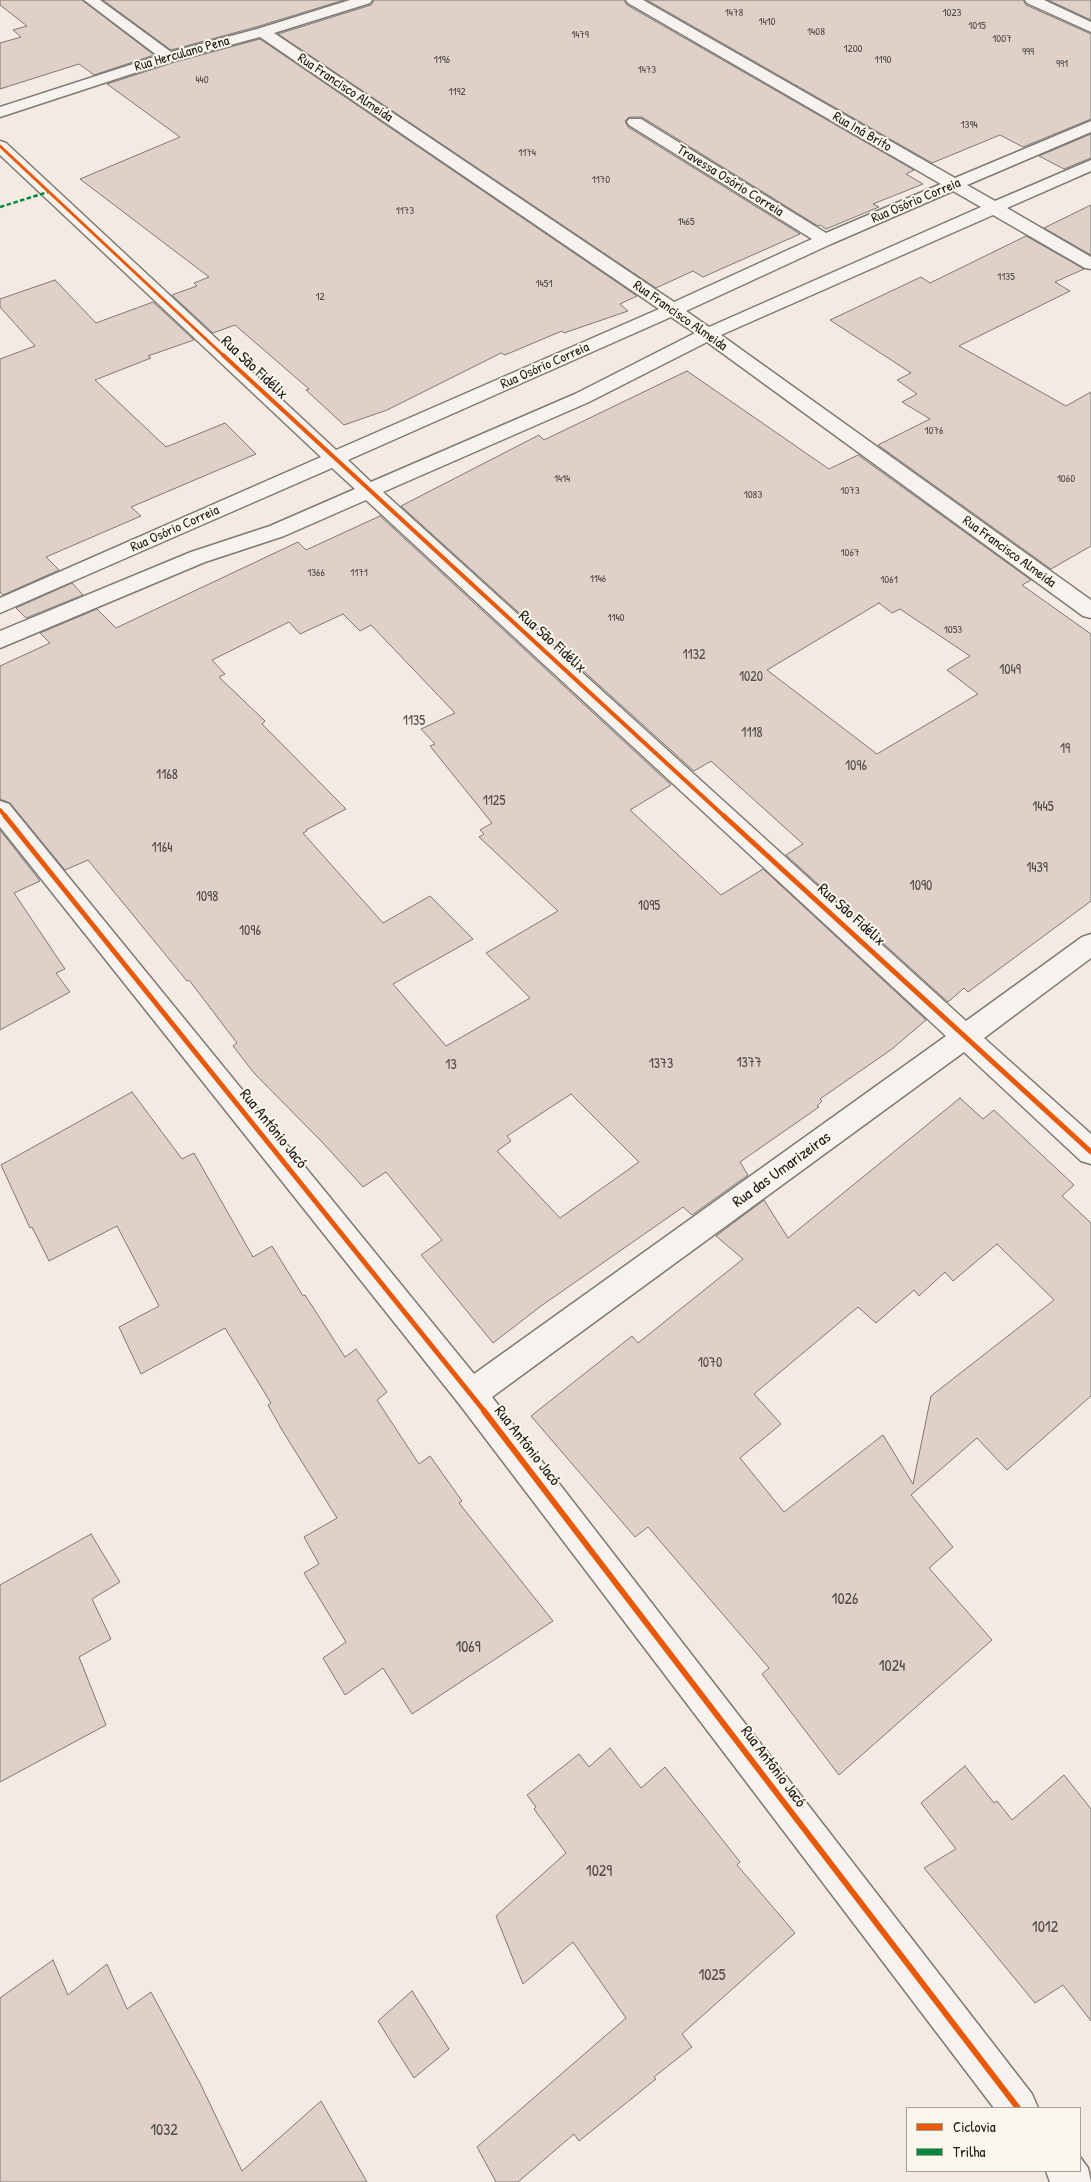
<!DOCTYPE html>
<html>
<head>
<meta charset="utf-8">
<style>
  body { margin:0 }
  #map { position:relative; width:1091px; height:2182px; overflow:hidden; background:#f4eae1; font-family:"Patrick Hand",sans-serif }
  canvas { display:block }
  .legend { position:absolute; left:906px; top:2107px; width:175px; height:65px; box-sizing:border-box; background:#fbf7ec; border:1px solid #a29f99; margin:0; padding:6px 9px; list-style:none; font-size:15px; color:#1c1c1c }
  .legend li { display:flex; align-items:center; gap:10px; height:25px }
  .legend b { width:25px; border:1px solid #a29f99 }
</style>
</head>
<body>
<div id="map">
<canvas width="1091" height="2182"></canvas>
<ul class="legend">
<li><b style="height:6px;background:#e8590c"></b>Ciclovia</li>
<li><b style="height:6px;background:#00873e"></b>Trilha</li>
</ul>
</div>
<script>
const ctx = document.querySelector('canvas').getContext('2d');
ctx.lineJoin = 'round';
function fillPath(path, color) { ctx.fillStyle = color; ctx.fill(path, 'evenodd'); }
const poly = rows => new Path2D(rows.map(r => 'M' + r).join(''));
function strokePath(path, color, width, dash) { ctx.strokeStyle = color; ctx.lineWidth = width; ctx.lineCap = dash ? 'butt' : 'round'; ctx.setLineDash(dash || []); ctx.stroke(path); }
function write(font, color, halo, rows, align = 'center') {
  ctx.font = font + ' "Patrick Hand",sans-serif'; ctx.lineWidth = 4; ctx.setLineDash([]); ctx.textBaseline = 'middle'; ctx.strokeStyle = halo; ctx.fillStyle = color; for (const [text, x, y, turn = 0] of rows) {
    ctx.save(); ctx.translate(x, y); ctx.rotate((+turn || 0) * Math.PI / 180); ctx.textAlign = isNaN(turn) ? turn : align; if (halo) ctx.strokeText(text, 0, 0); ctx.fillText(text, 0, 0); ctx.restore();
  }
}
const building = poly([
  [0,0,82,0,154,55,94,75,79,64,0,89,0,43,21,37,13,30,27,26,0,5,0,0],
  [103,0,344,0,256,27,171,50,103,0],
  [374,0,624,0,627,5,914,170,906,174,923,184,873,204,879,207,826,229,820,225,818,226,642,117,629,117,625,121,628,127,800,234,703,277,693,271,656,288,278,34,371,5,374,0],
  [647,0,1023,0,1026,5,1091,34,1091,119,1023,147,1000,135,932,163,647,0],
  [1048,0,1091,0,1091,20,1048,0],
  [260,39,637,296,620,304,628,311,564,333,562,331,505,355,501,353,387,410,344,425,306,390,309,389,235,325,213,333,172,295,197,286,194,283,209,277,80,179,180,137,107,84,175,62,260,39],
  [1091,134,1091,158,1064,169,1039,156,1091,134],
  [1091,205,1091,255,1044,228,1091,205],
  [1026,236,1084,269,1055,282,1070,291,959,346,1066,406,1091,392,1091,546,1051,569,878,445,930,419,902,402,917,394,897,380,911,373,830,320,921,277,930,283,1026,236],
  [55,280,96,323,153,302,194,340,148,356,151,358,95,380,166,447,225,423,256,454,131,507,141,516,46,557,59,570,3,595,0,592,0,359,35,346,0,307,0,299,55,280],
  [687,371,829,469,858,455,1031,580,1022,585,1091,634,1091,901,968,992,964,988,948,1002,786,855,803,844,711,761,694,771,401,506,539,435,544,440,687,371],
  [879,603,892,613,900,609,970,656,947,670,978,694,877,754,767,670,879,603],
  [380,516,671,785,630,810,721,895,763,869,926,1020,892,1049,820,1099,822,1101,817,1106,819,1107,740,1162,748,1175,692,1215,683,1207,541,1306,493,1343,421,1255,442,1240,386,1172,363,1187,323,1143,254,1073,233,1046,237,1043,189,980,187,981,88,860,65,870,10,803,0,799,0,666,50,643,40,633,97,609,116,628,298,542,306,550,380,516],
  [343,614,360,631,371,625,455,713,421,729,435,744,430,746,492,823,480,830,484,834,479,837,558,911,486,953,530,998,446,1046,393,984,473,939,430,896,383,923,303,833,307,831,306,830,346,809,262,724,265,721,219,677,225,674,212,660,289,622,300,634,343,614],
  [571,1094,639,1162,560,1218,497,1151,511,1141,507,1136,571,1094],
  [72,583,83,595,26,618,16,608,72,583],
  [0,830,40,881,14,893,65,969,56,973,70,992,0,1030,0,830],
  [132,1092,182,1159,194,1153,253,1257,272,1246,303,1296,305,1295,345,1357,356,1349,387,1392,377,1400,419,1464,430,1456,462,1501,459,1503,553,1621,412,1714,383,1668,345,1695,323,1658,346,1642,304,1573,319,1564,304,1537,337,1518,282,1430,268,1405,271,1403,225,1328,141,1374,119,1327,159,1306,117,1226,49,1261,32,1227,30,1228,1,1165,132,1092],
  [960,1098,983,1119,994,1110,1074,1185,1062,1196,1091,1223,1091,1396,1007,1470,977,1438,911,1495,953,1547,929,1568,992,1640,839,1775,762,1674,769,1668,648,1527,635,1537,531,1416,632,1336,638,1343,743,1259,716,1236,764,1200,788,1238,960,1098],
  [997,1244,1054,1300,931,1396,913,1484,883,1435,784,1512,740,1458,781,1424,754,1394,858,1307,876,1323,914,1290,919,1296,945,1272,953,1281,997,1244],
  [91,1534,120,1582,92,1599,111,1639,79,1657,106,1725,0,1782,0,1585,91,1534],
  [610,1748,641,1788,665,1767,740,1862,737,1865,795,1933,682,2034,692,2047,654,2077,656,2079,579,2141,574,2134,518,2182,496,2182,477,2147,626,2018,573,1942,523,1984,496,1916,566,1853,534,1809,536,1807,527,1795,579,1754,589,1767,610,1748],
  [965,1766,994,1803,997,1801,1012,1820,1064,1775,1091,1809,1091,2021,1063,1985,1035,2003,924,1868,956,1849,921,1803,965,1766],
  [53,1960,68,1995,107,1964,127,2009,151,1992,200,2083,242,2171,321,2101,367,2182,0,2182,0,1998,53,1960],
  [412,1991,449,2049,414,2078,378,2021,412,1991]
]);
const minor = poly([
  [84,0,100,0,171,52,257,29,350,0,372,0,370,3,274,33,674,302,812,239,629,125,627,122,629,119,641,119,826,233,941,184,628,3,626,0,643,0,955,178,1091,121,1091,132,967,185,995,201,1091,160,1091,171,1007,208,1091,257,1091,269,1085,268,993,215,721,335,1091,600,1091,618,1083,616,707,342,589,402,383,492,966,1021,1082,937,1091,934,1091,958,984,1038,1091,1134,1091,1164,1081,1161,964,1052,492,1397,1032,2094,1038,2108,994,2108,460,1405,0,827,0,801,9,804,474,1374,946,1036,366,500,284,536,205,562,0,648,0,631,191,552,270,526,355,489,332,468,0,613,0,598,321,457,0,155,0,141,6,143,336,450,659,309,260,37,174,60,0,117,0,107,158,56,84,0],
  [953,191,981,207,709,327,686,311,831,244,953,191],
  [671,317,695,333,575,394,371,482,348,460,671,317],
  [1025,0,1044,0,1091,22,1091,32,1027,3,1025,0],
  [1080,2157,1088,2168,1091,2182,1050,2182,1046,2171,1080,2171,1080,2157]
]);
const quiet = poly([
  [0,207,48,192]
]);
const cyclewayFar3 = poly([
  [0,146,225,357]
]);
const cyclewayFar2 = poly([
  [223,355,725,817],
  [0,810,6,817]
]);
const cyclewayFar1 = poly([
  [5,816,485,1412],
  [724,816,1091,1152]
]);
const cycleway = poly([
  [484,1411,1018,2108]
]);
const farNumbernames = [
  ["1478",734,13],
  ["1023",952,13],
  ["1410",767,22],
  ["1015",977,26],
  ["1408",816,32],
  ["1479",580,35],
  ["1007",1002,39],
  ["1200",853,49],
  ["999",1028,52],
  ["1196",442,60],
  ["1190",883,60],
  ["991",1062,64],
  ["1473",647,70],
  ["440",202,80],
  ["1192",457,92],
  ["1394",969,125],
  ["1174",527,153],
  ["1170",601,180],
  ["1173",405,211],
  ["1465",686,222],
  ["1135",1006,277],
  ["1451",544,284],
  ["12",320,297],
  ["1076",934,431],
  ["1414",562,479],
  ["1060",1066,479],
  ["1073",850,491],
  ["1083",753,495],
  ["1067",850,553],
  ["1366",316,573],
  ["1171",359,573],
  ["1146",598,579],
  ["1061",889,580],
  ["1140",616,618],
  ["1053",953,630]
];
const farStreetnames = [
  ["Rua Herculano Pena",182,54,-16],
  ["Rua Francisco Almeida",345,88,34],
  ["Rua Iná Brito",862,132,30],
  ["Travessa Osório Correia",730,181,32],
  ["Rua Osório Correia",916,201,-23],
  ["Rua Francisco Almeida",680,316,35],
  ["Rua Osório Correia",545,366,-24],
  ["Rua Osório Correia",175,529,-24],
  ["Rua Francisco Almeida",1009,552,36]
];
const numberNames = [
  ["1132",694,655],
  ["1049",1010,670],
  ["1020",751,677],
  ["1135",414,721],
  ["1118",752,733],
  ["19",1065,749],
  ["1096",856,766],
  ["1168",167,775],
  ["1125",494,801],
  ["1445",1043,807],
  ["1164",162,848],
  ["1439",1037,868],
  ["1090",921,886],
  ["1098",207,897],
  ["1095",649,906],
  ["1096",250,931],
  ["1377",749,1063],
  ["1373",661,1064],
  ["13",451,1065],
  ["1070",710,1363]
];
const streetNames = [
  ["Rua São Fidélix",254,368,43],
  ["Rua São Fidélix",552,642,42],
  ["Rua São Fidélix",851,915,42],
  ["Rua Antônio Jacó",273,1129,51],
  ["Rua das Umarizeiras",782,1170,-36],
  ["Rua Antônio Jacó",527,1446,52],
  ["Rua Antônio Jacó",773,1767,53]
];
const nearNumbernames = [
  ["1026",845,1600],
  ["1069",468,1648],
  ["1024",892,1667],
  ["1029",599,1872],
  ["1012",1045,1928],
  ["1025",712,1976],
  ["1032",164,2131]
];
fillPath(building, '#dfd0c8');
strokePath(building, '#7d7975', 1);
strokePath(minor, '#7d7975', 3);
fillPath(minor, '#f6f3ef');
strokePath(quiet, '#00873e', 2.5, [4.5, 2.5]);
strokePath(cyclewayFar3, '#e8590c', 3);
strokePath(cyclewayFar2, '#e8590c', 4);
strokePath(cyclewayFar1, '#e8590c', 5);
strokePath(cycleway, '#e8590c', 6);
write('11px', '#504c4a', null, farNumbernames);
write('14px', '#1c1c1c', '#fbf7ec', farStreetnames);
write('14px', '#504c4a', null, numberNames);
write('16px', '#1c1c1c', '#fbf7ec', streetNames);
write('16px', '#504c4a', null, nearNumbernames);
</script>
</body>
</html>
